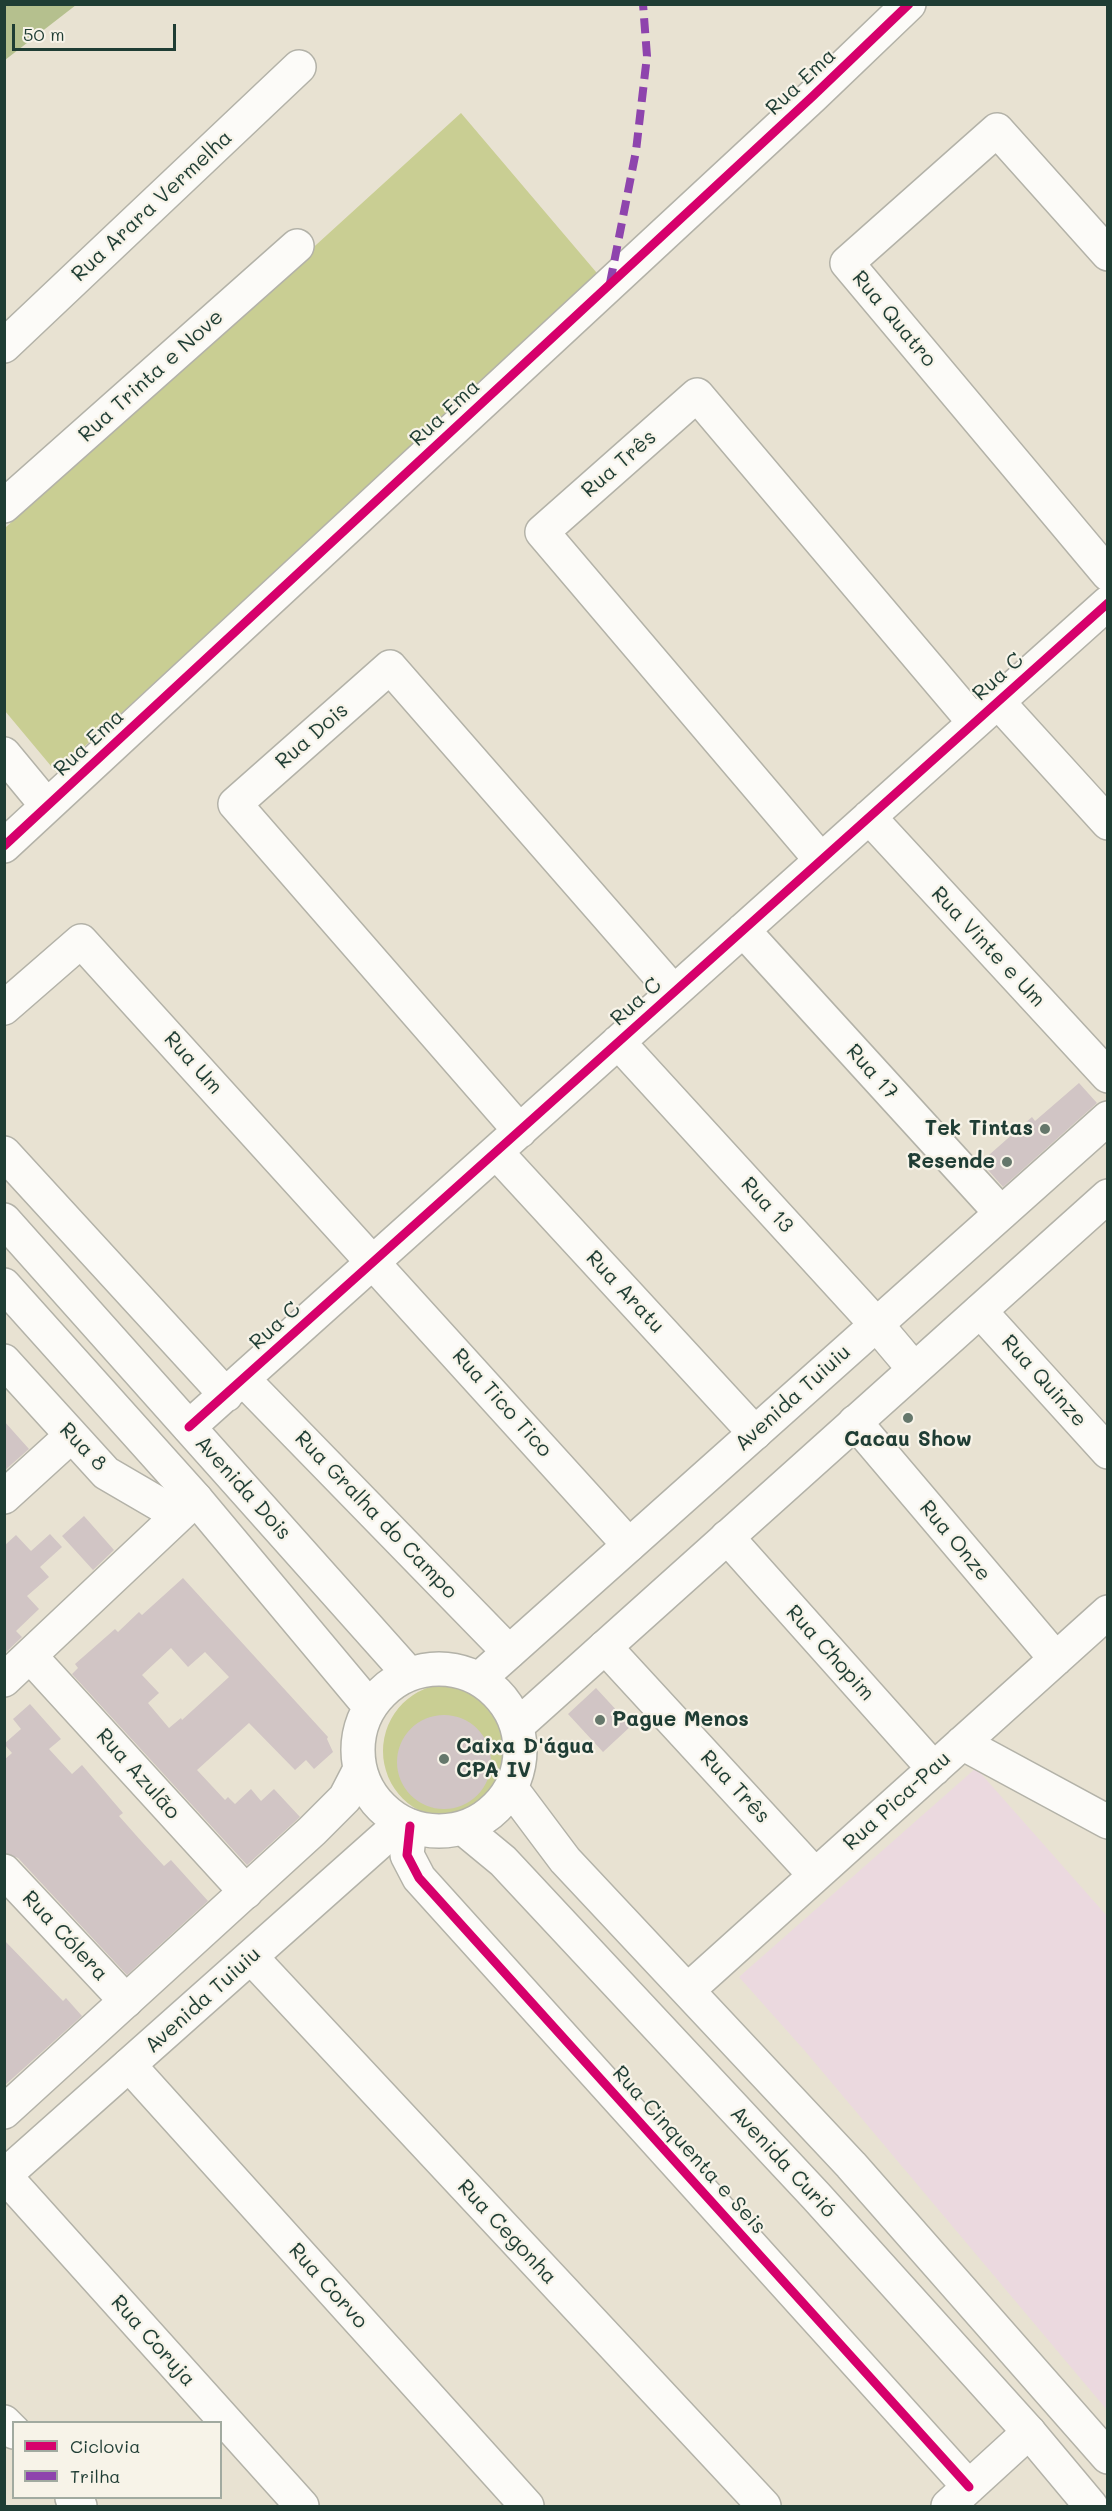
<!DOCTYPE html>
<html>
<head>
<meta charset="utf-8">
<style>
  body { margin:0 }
  #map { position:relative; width:1112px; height:2511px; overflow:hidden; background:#e8e2d2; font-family:Mali,sans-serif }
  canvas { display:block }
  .frame { position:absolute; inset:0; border:6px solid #1f3d34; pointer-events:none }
  .legend { position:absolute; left:12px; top:2421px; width:210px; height:78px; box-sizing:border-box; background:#f7f3e8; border:2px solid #a1aaa0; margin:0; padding:8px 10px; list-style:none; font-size:18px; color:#1f3d34 }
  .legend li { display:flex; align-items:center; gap:12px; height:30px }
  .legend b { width:30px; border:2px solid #a1aaa0 }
  .scale { position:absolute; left:12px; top:24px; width:164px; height:27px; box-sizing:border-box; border:3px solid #1f3d34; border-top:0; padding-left:8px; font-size:18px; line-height:21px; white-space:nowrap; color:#1f3d34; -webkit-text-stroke:4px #f7f3e8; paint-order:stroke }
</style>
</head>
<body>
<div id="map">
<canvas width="1112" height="2511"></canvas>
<div class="frame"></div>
<ul class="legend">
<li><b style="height:8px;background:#d6006c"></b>Ciclovia</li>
<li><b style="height:8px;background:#8e44ad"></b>Trilha</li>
</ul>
<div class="scale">50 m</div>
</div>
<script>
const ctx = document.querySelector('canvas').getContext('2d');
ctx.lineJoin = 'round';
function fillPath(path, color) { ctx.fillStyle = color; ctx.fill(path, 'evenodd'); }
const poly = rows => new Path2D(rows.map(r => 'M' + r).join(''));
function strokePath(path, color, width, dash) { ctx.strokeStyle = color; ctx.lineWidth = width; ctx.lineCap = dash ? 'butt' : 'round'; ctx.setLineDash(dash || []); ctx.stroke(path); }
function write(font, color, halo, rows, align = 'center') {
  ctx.font = font + ' Mali,sans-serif'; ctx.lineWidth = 4.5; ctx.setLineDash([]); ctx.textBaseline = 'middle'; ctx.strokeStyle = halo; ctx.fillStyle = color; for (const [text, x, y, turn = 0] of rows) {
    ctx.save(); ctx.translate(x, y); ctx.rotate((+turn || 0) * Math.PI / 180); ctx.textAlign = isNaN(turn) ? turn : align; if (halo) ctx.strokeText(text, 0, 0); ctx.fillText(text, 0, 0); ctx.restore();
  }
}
const built = poly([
  [976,1768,1107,1916,1107,2410,805,2051,739,1977]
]);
const green = poly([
  [461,113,602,279,56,772,5,711,5,528],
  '383 1751a67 67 0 1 1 134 0a67 67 0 1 1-134 0Z'
]);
const forest = poly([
  [5,4,76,4,76,5,5,60]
]);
const building = poly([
  [1079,1083,1097,1103,1003,1187,981,1162,1032,1117,1035,1121],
  [4,1421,29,1449,4,1471],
  [84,1516,114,1550,93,1570,62,1536],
  [50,1534,62,1547,40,1567,49,1577,27,1596,39,1609,16,1631,22,1637,4,1654,4,1546,16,1535,31,1551],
  [183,1578,328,1737,327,1739,333,1752,314,1769,306,1760,295,1770,249,1723,197,1770,225,1800,228,1797,235,1804,251,1789,261,1801,274,1789,300,1817,247,1865,72,1674,78,1668,75,1664,115,1629,118,1632,139,1612,142,1615],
  [171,1648,188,1667,205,1652,229,1677,182,1720,181,1718,169,1728,148,1703,159,1693,142,1675],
  [596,1688,631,1726,603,1752,568,1714],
  [30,1704,61,1739,49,1749,72,1774,82,1765,123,1813,119,1816,142,1842,164,1866,171,1860,208,1901,127,1975,18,1858,4,1853,4,1760,12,1753,4,1744,21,1729,13,1719],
  '397 1762a47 47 0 1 1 94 0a47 47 0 1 1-94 0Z',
  [4,1940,63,2001,66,1998,82,2016,4,2086]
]);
const minor = poly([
  [1108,254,997,130,847,263,1108,574],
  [4,346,299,67],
  [4,506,297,246],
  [998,702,1108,823],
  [4,754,47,806],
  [869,817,1108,1076],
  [4,846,813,96,909,4],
  [821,860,542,532,697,395,974,722],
  [743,930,1001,1213],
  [4,1008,81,941,629,1545],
  [618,1042,876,1324,914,1369],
  [520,1131,235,804,390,667,674,992],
  [496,1152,755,1433],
  [4,1153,226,1395],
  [980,1311,1108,1452],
  [4,1361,106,1473,178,1515],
  [243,1379,509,1652],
  [855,1422,1056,1659],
  [189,1427,1108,603],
  [4,1497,71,1436],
  [727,1537,934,1769],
  [605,1647,815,1875],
  [31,1657,246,1892],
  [4,1680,196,1499],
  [962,1743,1108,1822],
  [410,1826,407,1855,419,1878,969,2487],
  [4,1871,126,2001],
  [251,1957,764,2506],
  [688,1990,1108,1612],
  [129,2065,527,2506],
  [5,2176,302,2506],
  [4,2422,14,2432],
  [72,2498,80,2506],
  [948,2506,1029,2432]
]);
const major = poly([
  [4,1220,409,1674],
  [4,1285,196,1499,370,1707],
  '358 1750a81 81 0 1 1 162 0a81 81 0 1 1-162 0Z',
  [479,1679,1108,1118],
  [517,1726,1108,1196],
  [511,1788,565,1860,851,2165,1108,2457],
  [463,1828,503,1861,816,2196,1029,2432,1091,2506],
  [4,2112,312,1831,345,1798,360,1769],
  [4,2176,401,1823]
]);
const quiet = poly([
  [610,283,636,151,647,56,643,4]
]);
const cycleway = poly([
  [4,846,813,96,909,4],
  [189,1427,1108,603],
  [410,1826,407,1855,419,1878,969,2487]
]);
const markers = [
  [1045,1129,6,"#65776b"],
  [1007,1162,6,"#65776b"],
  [908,1418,6,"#65776b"],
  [600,1720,6,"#65776b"],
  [444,1759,6,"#65776b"]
];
const streetNames = [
  ["Rua Ema",801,82,-43],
  ["Rua Arara Vermelha",152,206,-43],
  ["Rua Quatro",894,319,50],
  ["Rua Trinta e Nove",151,376,-42],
  ["Rua Ema",445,413,-43],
  ["Rua Três",619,464,-41],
  ["Rua C",998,677,-42],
  ["Rua Dois",312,736,-41],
  ["Rua Ema",89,743,-43],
  ["Rua Vinte e Um",988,947,47],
  ["Rua C",636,1002,-42],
  ["Rua Um",193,1063,48],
  ["Rua 17",872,1072,48],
  ["Rua 13",767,1205,48],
  ["Rua Aratu",625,1292,47],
  ["Rua C",275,1326,-42],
  ["Rua Quinze",1044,1381,48],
  ["Avenida Tuiuiu",793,1398,-42],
  ["Rua Tico Tico",502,1403,48],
  ["Rua 8",83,1447,46],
  ["Avenida Dois",243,1488,48],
  ["Rua Gralha do Campo",376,1515,46],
  ["Rua Onze",955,1541,50],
  ["Rua Chopim",830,1653,48],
  ["Rua Azulão",138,1774,48],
  ["Rua Três",735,1787,47],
  ["Rua Pica-Pau",897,1801,-42],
  ["Rua Cólera",65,1936,47],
  ["Avenida Tuiuiu",203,2000,-42],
  ["Rua Cinquenta e Seis",689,2150,48],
  ["Avenida Curió",783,2162,47],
  ["Rua Cegonha",507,2232,47],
  ["Rua Corvo",328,2286,48],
  ["Rua Coruja",153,2341,48]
];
const poiNames = [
  ["Tek Tintas",1033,1129],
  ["Resende",995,1162],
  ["Cacau Show",908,1440,"center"],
  ["Pague Menos",612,1720,"left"],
  ["Caixa D'água",456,1747,"left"],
  ["CPA IV",456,1771,"left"]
];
fillPath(built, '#ebd9df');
fillPath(green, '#c9ce93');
fillPath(forest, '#b5c08e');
fillPath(building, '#d1c5c5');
strokePath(minor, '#b3b2a8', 36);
strokePath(major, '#b3b2a8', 36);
strokePath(minor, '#fcfbf8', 33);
strokePath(major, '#fcfbf8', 33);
strokePath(quiet, '#8e44ad', 8, [15, 8]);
strokePath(cycleway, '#d6006c', 9);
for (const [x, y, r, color] of markers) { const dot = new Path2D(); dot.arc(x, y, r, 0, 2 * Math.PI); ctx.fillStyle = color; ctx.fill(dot); strokePath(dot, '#f7f3e8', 2); }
write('21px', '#1f3d34', '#f7f3e8', streetNames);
write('bold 21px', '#1f3d34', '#f7f3e8', poiNames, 'right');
</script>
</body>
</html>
